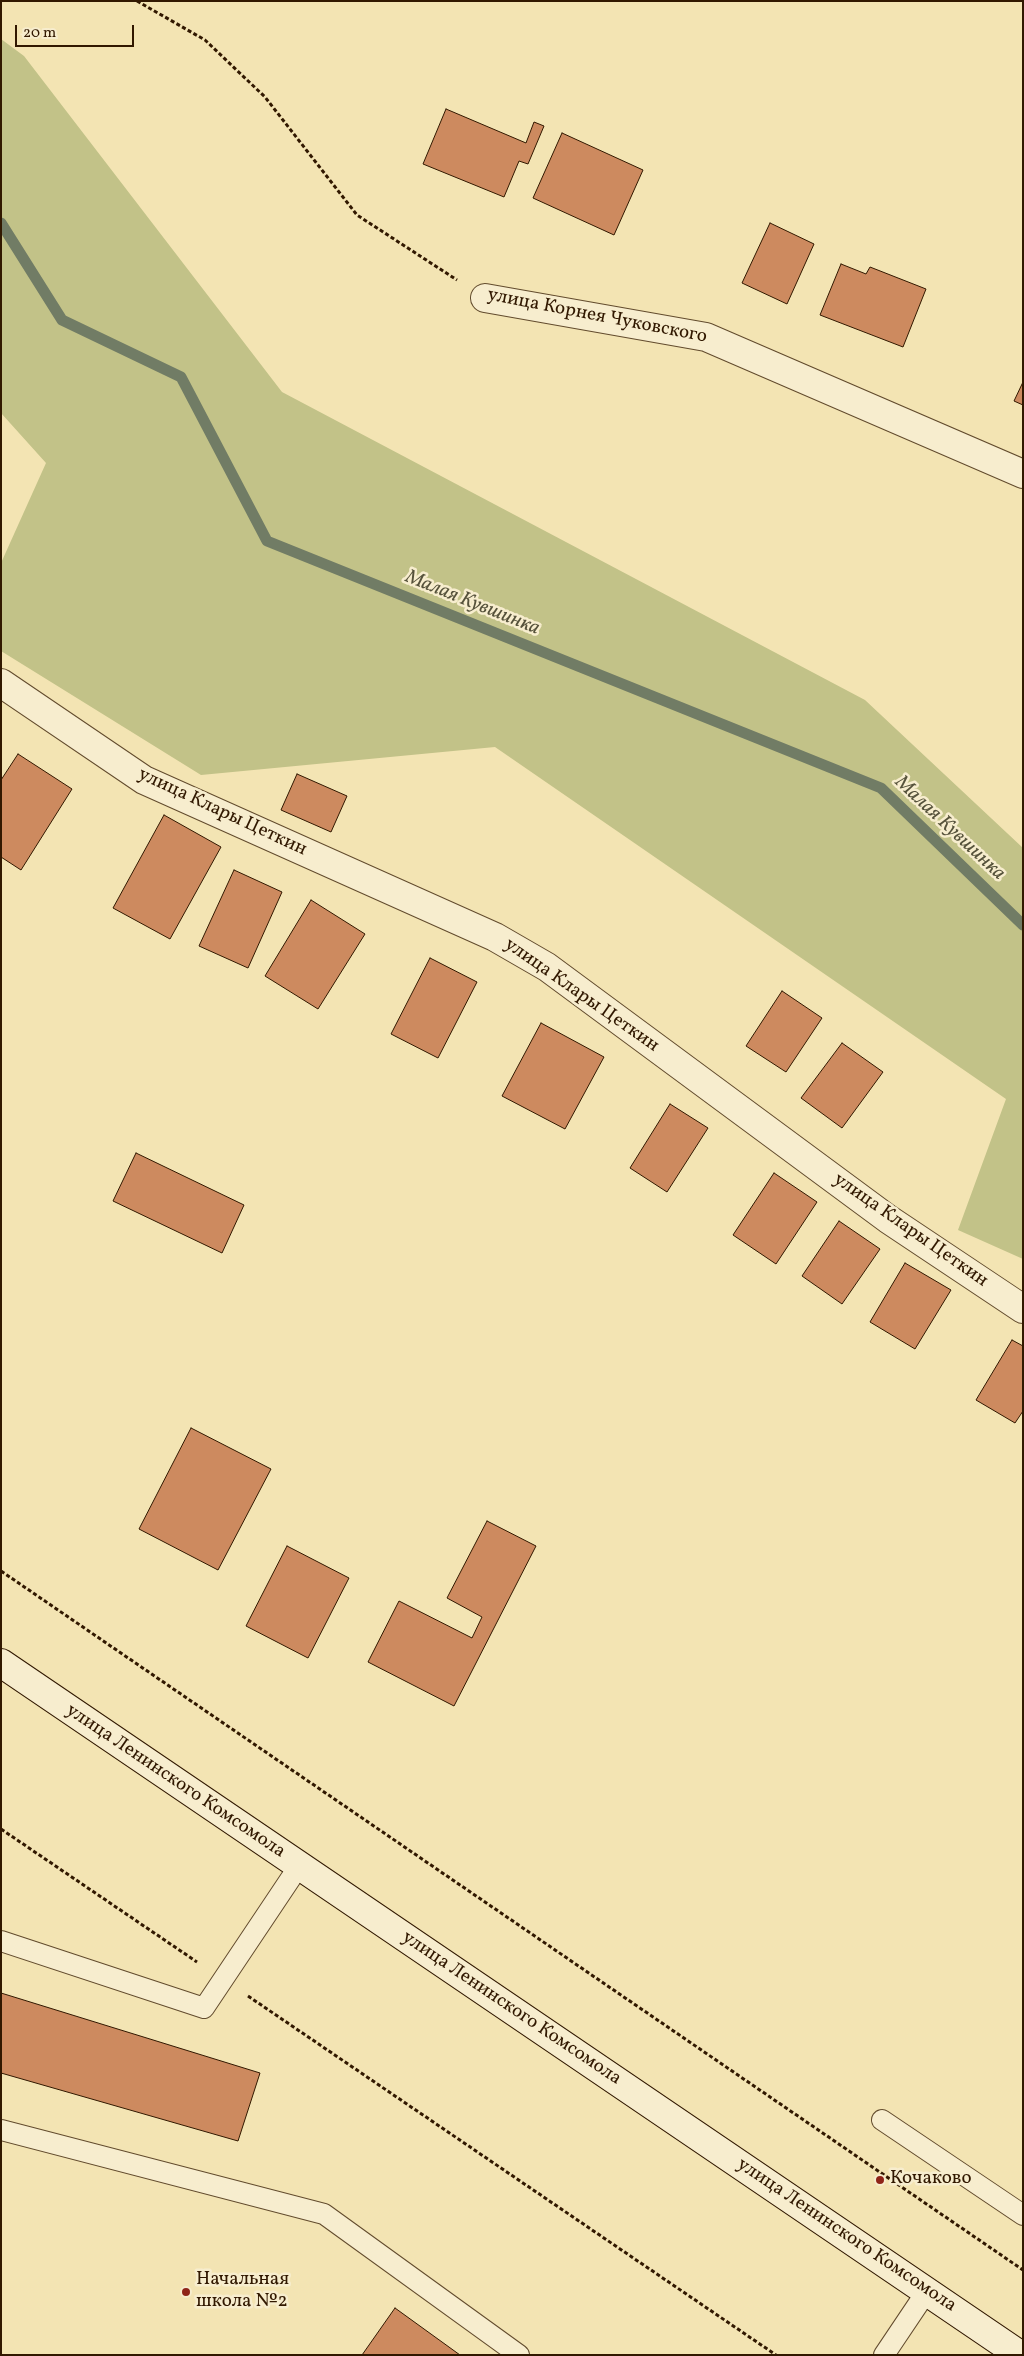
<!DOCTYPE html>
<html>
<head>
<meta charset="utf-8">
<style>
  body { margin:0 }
  #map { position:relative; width:1024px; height:2356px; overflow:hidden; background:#f3e4b3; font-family:Vollkorn,serif }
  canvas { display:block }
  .frame { position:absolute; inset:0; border:2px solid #311800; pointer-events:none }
  .scale { position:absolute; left:15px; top:25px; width:119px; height:22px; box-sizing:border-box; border:2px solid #311800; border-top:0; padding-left:6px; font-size:15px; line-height:18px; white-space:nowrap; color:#311800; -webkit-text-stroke:4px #f7edce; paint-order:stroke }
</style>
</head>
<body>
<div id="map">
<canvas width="1024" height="2356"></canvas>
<div class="frame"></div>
<div class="scale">20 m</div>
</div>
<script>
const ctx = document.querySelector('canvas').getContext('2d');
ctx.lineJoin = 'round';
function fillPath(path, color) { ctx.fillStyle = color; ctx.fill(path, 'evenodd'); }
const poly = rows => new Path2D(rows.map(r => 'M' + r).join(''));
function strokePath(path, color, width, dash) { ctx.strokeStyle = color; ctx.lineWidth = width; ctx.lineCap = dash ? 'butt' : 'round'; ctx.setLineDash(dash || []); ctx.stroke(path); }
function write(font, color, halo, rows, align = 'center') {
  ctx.font = font + ' Vollkorn,serif'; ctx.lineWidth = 5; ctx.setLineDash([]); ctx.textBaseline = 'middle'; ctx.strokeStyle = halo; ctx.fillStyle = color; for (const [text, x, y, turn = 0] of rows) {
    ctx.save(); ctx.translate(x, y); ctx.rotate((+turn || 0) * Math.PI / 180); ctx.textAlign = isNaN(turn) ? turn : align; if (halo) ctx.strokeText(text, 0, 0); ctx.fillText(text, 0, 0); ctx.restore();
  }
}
const green = poly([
  [1,39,24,56,282,392,865,700,1023,848,1023,1259,958,1230,1006,1099,495,747,201,775,1,651,1,563,46,463,1,413]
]);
const stream = poly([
  [1,223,62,320,181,377,267,541,881,788,1023,925]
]);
const building = poly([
  [446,109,526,143,534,122,544,126,528,164,519,161,504,197,423,164,446,109],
  [562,133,643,170,614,235,533,198,562,133],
  [770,223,814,244,787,304,742,283,770,223],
  [841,264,866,274,870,267,926,289,903,347,820,315,841,264],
  [1023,382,1023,405,1014,401,1023,382],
  [18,754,72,789,21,870,1,857,1,780,18,754],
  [297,774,347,796,331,832,281,810,297,774],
  [164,815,221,847,170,939,113,908,164,815],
  [234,870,282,892,248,968,199,946,234,870],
  [311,900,365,934,318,1009,265,976,311,900],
  [430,958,477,982,438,1058,391,1034,430,958],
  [782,991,822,1018,786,1072,746,1046,782,991],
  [541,1023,604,1057,565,1129,502,1096,541,1023],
  [842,1043,883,1072,842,1128,801,1098,842,1043],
  [670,1104,708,1128,667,1192,630,1168,670,1104],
  [136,1153,244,1205,222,1253,113,1201,136,1153],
  [774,1173,817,1202,776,1264,733,1235,774,1173],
  [839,1221,880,1249,842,1304,802,1276,839,1221],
  [905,1263,951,1290,915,1349,870,1322,905,1263],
  [1012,1340,1023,1346,1023,1411,1015,1423,976,1400,1012,1340],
  [191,1428,271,1469,218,1570,139,1529,191,1428],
  [487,1521,536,1546,454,1706,368,1662,399,1601,472,1638,482,1617,447,1598,487,1521],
  [287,1546,349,1578,308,1658,246,1626,287,1546],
  [1,1993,260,2073,238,2141,1,2073,1,1993],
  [395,2308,460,2355,362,2355,395,2308]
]);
const path = poly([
  [137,1,205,40,265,97,357,215,457,280],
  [1,1571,1023,2270],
  [1,1829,197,1962],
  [248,1996,776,2355]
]);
const lane = poly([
  [1,1941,204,2008,299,1866],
  [882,2120,1023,2215],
  [1,2130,324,2214,519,2355],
  [884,2355,927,2291]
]);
const street = poly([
  [485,298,706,337,1023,474],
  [1,683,144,780,495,937,547,967,888,1219,1023,1309]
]);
const secondary = poly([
  [1,1663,1020,2355]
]);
const markers = [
  [880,2180,5,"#8f2418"],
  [186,2292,5,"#8f2418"]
];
const streetNames = [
  ["улица Корнея Чуковского",597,317,11],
  ["улица Клары Цеткин",222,813,25],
  ["улица Клары Цеткин",581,996,35],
  ["улица Клары Цеткин",910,1231,35],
  ["улица Ленинского Комсомола",175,1782,34],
  ["улица Ленинского Комсомола",511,2009,34],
  ["улица Ленинского Комсомола",846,2236,34]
];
const poiNames = [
  ["Кочаково",890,2180],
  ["Начальная",196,2281],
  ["школа №2",196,2303]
];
const waterNames = [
  ["Малая Кувшинка",472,604,22],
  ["Малая Кувшинка",949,829,43]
];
fillPath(green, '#c2c288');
strokePath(stream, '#717c65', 11);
fillPath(building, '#cd8a5f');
strokePath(building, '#311800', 1);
strokePath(lane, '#624b2d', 22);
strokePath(street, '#624b2d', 30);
strokePath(secondary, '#311800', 30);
strokePath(path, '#311800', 3, [4, 2.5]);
strokePath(lane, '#f7edce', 20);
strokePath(street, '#f7edce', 28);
strokePath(secondary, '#f7edce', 28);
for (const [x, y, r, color] of markers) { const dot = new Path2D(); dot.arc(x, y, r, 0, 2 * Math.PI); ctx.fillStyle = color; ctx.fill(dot); strokePath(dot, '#f7edce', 2); }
write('19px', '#311800', '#f7edce', streetNames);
write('19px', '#311800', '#f7edce', poiNames, 'left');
write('italic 20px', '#56523b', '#f7edce', waterNames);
</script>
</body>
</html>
